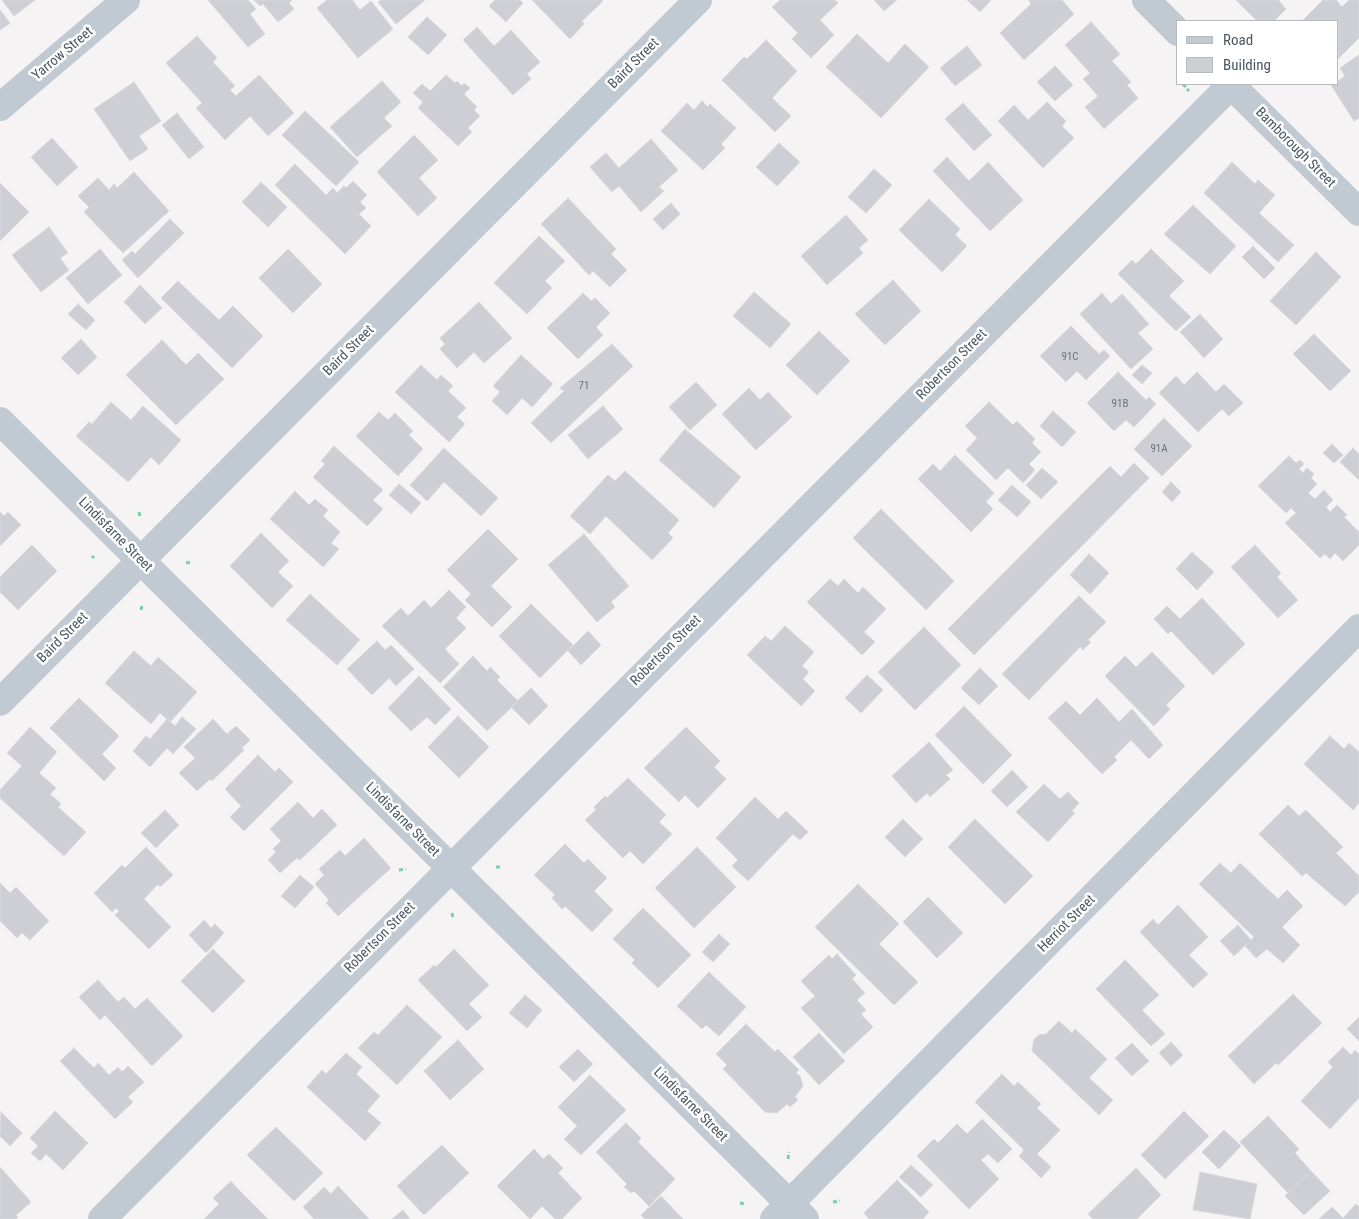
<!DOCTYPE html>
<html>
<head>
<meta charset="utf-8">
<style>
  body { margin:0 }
  #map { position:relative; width:1359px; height:1219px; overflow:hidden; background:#f5f3f3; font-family:"Roboto Condensed",sans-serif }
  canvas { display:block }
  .legend { position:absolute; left:1176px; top:20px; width:162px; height:65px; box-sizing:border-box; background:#fff; border:1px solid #b7bbc0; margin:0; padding:6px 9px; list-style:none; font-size:15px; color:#4a5661 }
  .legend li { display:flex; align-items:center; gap:10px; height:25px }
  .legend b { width:25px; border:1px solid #b7bbc0 }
</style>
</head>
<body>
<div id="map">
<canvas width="1359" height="1219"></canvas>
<ul class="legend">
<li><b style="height:6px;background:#c1cad2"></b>Road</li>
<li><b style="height:14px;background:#cdcfd5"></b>Building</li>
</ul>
</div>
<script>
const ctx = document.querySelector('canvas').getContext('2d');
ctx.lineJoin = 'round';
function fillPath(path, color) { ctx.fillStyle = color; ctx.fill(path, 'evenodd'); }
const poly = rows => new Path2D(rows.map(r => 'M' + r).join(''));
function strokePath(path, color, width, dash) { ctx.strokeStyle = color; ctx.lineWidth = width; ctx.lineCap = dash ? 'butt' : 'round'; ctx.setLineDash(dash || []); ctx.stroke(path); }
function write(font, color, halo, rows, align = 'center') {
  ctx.font = font + ' "Roboto Condensed",sans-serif'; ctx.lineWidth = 5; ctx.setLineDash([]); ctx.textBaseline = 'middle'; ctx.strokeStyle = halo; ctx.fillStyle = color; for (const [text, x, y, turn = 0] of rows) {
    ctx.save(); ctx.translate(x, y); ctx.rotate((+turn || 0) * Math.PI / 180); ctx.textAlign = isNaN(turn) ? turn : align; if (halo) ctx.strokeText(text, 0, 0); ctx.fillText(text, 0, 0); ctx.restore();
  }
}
const building = poly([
  [2,0,35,0,14,16,2,0],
  [208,0,248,0,256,9,250,14,265,34,248,47,208,0],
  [254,0,292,0,289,3,294,9,278,22,263,4,260,6,254,0],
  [327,0,352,0,360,10,371,1,393,29,358,58,317,8,327,0],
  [381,0,425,0,396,24,378,2,381,0],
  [495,0,520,0,523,3,506,22,489,6,495,0],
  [532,0,602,0,603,1,582,21,584,24,570,39,532,0],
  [780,0,835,0,838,3,820,20,834,35,811,58,792,39,798,33,772,7,780,0],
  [874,0,897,0,884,11,874,0],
  [967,0,991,0,980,12,967,0],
  [1029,0,1062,0,1074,14,1024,60,1000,33,1031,4,1029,0],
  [1236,0,1280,0,1279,1,1286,9,1274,21,1257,21,1236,0],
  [1323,0,1336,0,1342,7,1349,0,1359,0,1359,38,1338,59,1338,21,1302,21,1323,0],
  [0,10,10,23,0,30,0,10],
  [427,17,447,35,428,55,408,37,427,17],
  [1091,22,1120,54,1112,61,1131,82,1127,85,1138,98,1104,129,1085,107,1098,96,1083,79,1090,73,1065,45,1091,22],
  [477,27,494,46,511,30,540,62,527,74,531,79,513,95,463,40,477,27],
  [857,34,888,63,905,44,929,67,881,118,826,67,857,34],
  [197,36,217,58,213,62,235,86,230,90,236,96,259,75,294,113,268,136,250,116,225,140,196,108,202,103,166,63,197,36],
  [766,40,797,71,772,98,791,116,775,132,722,80,744,57,747,59,766,40],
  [967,46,982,65,955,86,940,68,967,46],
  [1359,55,1359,118,1354,121,1331,85,1338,84,1338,81,1345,76,1340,68,1359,55],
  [1055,66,1073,85,1055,101,1037,82,1055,66],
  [446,75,455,83,457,81,462,86,464,83,470,88,464,94,477,107,474,110,480,116,468,128,472,132,458,146,418,108,423,102,413,93,422,84,430,91,446,75],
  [382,81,401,102,384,118,392,126,357,157,330,127,382,81],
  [134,82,161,121,139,136,148,149,130,161,94,109,134,82],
  [702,101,708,107,710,104,736,128,721,144,725,148,703,170,661,131,687,103,694,110,702,101],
  [1047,102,1066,121,1062,126,1074,138,1043,168,998,121,1014,105,1028,120,1047,102],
  [963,103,992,135,974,151,945,119,963,103],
  [305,111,359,162,336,186,282,135,305,111],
  [177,113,204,147,189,159,162,125,177,113],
  [414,135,438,160,419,178,437,198,418,216,377,172,414,135],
  [52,138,78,167,57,186,31,157,52,138],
  [651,139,678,170,659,187,664,191,641,212,619,186,612,192,590,167,606,153,619,168,651,139],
  [779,143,800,162,777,186,756,167,779,143],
  [947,157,969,181,988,162,1023,200,990,231,933,171,947,157],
  [1232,162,1255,184,1258,180,1275,195,1259,213,1294,245,1278,262,1204,193,1232,162],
  [295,164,326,195,333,188,337,193,344,186,346,188,353,181,367,195,360,202,366,208,359,214,371,226,345,254,275,185,295,164],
  [874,169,892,185,866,213,848,197,874,169],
  [134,172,169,211,123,253,84,212,89,207,78,196,98,178,109,190,114,184,117,188,134,172],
  [261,182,287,207,268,227,242,202,261,182],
  [0,183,29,212,0,241,0,183],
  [568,198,616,249,611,254,627,270,610,287,593,271,589,275,541,224,568,198],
  [929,199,960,229,955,235,967,246,942,272,899,230,929,199],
  [671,203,680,214,663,230,653,219,671,203],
  [1193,205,1236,246,1210,274,1164,234,1193,205],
  [846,215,868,240,859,248,863,253,827,285,801,256,846,215],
  [170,219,184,233,138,278,122,260,132,251,135,254,170,219],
  [49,227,68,253,60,258,69,270,41,292,12,255,49,227],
  [539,236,565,261,545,281,552,288,527,314,494,283,539,236],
  [1253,246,1275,268,1264,279,1242,257,1253,246],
  [100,249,122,275,88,304,66,278,100,249],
  [288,249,322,284,293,313,259,278,288,249],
  [1151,249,1184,281,1169,296,1191,317,1176,331,1118,274,1132,260,1136,264,1151,249],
  [1316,252,1341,277,1296,325,1270,301,1316,252],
  [893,280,921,311,885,345,855,314,893,280],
  [178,281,219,320,233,306,263,336,232,368,161,298,178,281],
  [140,285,162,308,145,324,124,302,140,285],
  [754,292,791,324,770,348,733,316,754,292],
  [583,293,591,301,595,298,610,313,596,327,603,335,578,359,547,328,583,293],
  [1102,293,1111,304,1122,294,1149,324,1138,333,1153,349,1131,369,1080,314,1102,293],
  [479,302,512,338,484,363,474,352,457,368,440,349,445,344,440,338,479,302],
  [78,304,95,320,86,330,68,314,78,304],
  [1200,314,1223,339,1204,358,1180,332,1200,314],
  [1071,326,1099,354,1104,350,1110,356,1086,380,1077,371,1066,382,1040,356,1071,326],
  [819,331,850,361,817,395,786,365,819,331],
  [1314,334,1351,371,1330,391,1293,354,1314,334],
  [81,339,97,357,78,375,61,358,81,339],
  [162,340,186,365,198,353,224,379,176,425,126,375,162,340],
  [612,344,633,366,551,443,531,423,564,391,560,388,612,344],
  [521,355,553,384,532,407,522,398,507,415,492,401,500,392,493,386,521,355],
  [421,365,437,380,441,375,453,386,448,391,466,408,457,417,465,424,449,442,395,392,421,365],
  [1142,365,1152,373,1142,384,1132,375,1142,365],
  [1118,372,1146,400,1149,397,1156,404,1134,427,1126,420,1114,431,1087,403,1118,372],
  [1197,372,1216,392,1224,384,1243,403,1229,416,1222,409,1198,432,1159,393,1176,376,1184,385,1197,372],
  [696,382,717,405,690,430,669,407,696,382],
  [749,388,760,400,768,392,792,417,756,450,722,414,749,388],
  [111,402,131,420,143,406,181,440,159,465,151,457,128,482,76,436,89,422,92,424,111,402],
  [989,402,1013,425,1017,421,1035,439,1032,443,1041,452,1029,464,1035,470,1023,483,1008,468,996,480,966,450,977,438,965,426,989,402],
  [603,406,623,429,588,459,568,435,603,406],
  [1053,411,1076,432,1062,447,1040,426,1053,411],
  [379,412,388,420,395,413,413,431,409,435,423,449,398,476,356,436,379,412],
  [1164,418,1192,446,1162,476,1134,449,1164,418],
  [685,429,741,477,714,508,659,460,685,429],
  [1332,444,1343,455,1334,463,1323,453,1332,444],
  [334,446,383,490,373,500,383,509,367,526,313,477,325,464,321,461,334,446],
  [444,448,498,498,481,516,444,482,427,501,410,485,444,448],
  [1353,448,1359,454,1359,480,1340,462,1353,448],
  [955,455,994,493,986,502,993,509,971,532,918,479,933,464,940,471,955,455],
  [1289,456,1296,463,1300,460,1304,464,1299,469,1303,473,1307,468,1314,474,1311,478,1317,484,1308,493,1315,499,1324,490,1333,500,1326,507,1330,512,1337,505,1347,515,1344,517,1359,532,1359,545,1343,561,1335,553,1330,559,1325,554,1320,558,1285,523,1296,513,1291,508,1286,513,1258,486,1289,456],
  [1134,463,1149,478,974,655,948,629,1110,466,1121,477,1134,463],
  [1042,468,1058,482,1041,499,1026,485,1042,468],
  [625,471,679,520,668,533,673,538,652,560,606,516,590,534,570,516,608,475,615,481,625,471],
  [1171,482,1181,492,1172,502,1162,492,1171,482],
  [399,484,421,503,411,514,389,495,399,484],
  [1012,485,1031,502,1017,517,998,500,1012,485],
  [295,491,309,505,315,499,328,510,323,516,340,532,331,543,339,549,323,567,270,519,295,491],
  [881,509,954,581,926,610,853,538,881,509],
  [0,512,4,516,8,512,21,525,0,546,0,512],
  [488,529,518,559,491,586,512,607,492,627,465,600,471,594,447,570,488,529],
  [261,533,289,561,278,572,293,586,272,608,230,566,261,533],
  [584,534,629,586,611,602,615,607,597,622,548,565,584,534],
  [32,545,57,571,18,610,0,592,0,577,32,545],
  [1255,545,1281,573,1277,577,1298,600,1278,618,1231,567,1255,545],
  [1192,552,1214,572,1197,590,1176,569,1192,552],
  [1089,554,1109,573,1090,594,1070,575,1089,554],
  [830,579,838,586,844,579,858,593,863,587,886,609,864,632,875,642,862,655,807,602,830,579],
  [449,590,466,607,456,618,466,628,445,649,459,664,440,683,382,626,401,608,408,616,424,600,431,608,449,590],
  [310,594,360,640,337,665,286,620,310,594],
  [1079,596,1106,622,1088,640,1091,642,1083,650,1080,647,1029,700,1002,674,1079,596],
  [1202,598,1245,644,1213,675,1171,631,1168,634,1154,619,1167,606,1180,619,1202,598],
  [531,604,573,645,540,678,499,636,531,604],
  [785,626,814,652,802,666,809,672,803,679,815,691,801,706,747,655,765,636,771,641,785,626],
  [924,627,961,665,915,710,878,672,924,627],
  [588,631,601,645,581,665,568,651,588,631],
  [377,641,385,650,391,645,414,669,396,686,389,678,372,695,347,669,377,641],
  [134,651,151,666,158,657,197,692,170,722,160,713,151,724,105,683,134,651],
  [1152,652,1185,686,1166,705,1170,709,1154,726,1105,676,1125,656,1136,667,1152,652],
  [473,656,487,671,490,667,500,677,497,680,518,701,487,731,443,687,473,656],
  [980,668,998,686,979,705,961,688,980,668],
  [867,675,883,690,861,713,845,698,867,675],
  [419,676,451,709,435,725,427,717,411,731,388,708,419,676],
  [531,688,548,706,529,725,511,707,531,688],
  [79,698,119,736,102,754,116,768,104,781,50,728,79,698],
  [1097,698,1119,722,1132,709,1163,745,1149,759,1131,740,1114,757,1117,760,1102,774,1048,718,1066,701,1080,715,1097,698],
  [964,706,1012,755,983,784,935,735,964,706],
  [458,716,489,747,459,778,428,747,458,716],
  [182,717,196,729,173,754,167,748,150,767,133,751,146,736,150,739,167,719,175,726,182,717],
  [213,719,227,734,236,726,250,740,242,748,244,750,212,781,210,779,197,791,179,773,195,758,184,747,213,719],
  [30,727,57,752,39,773,56,788,50,794,61,804,58,807,86,832,64,856,0,798,0,790,22,766,7,753,30,727],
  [686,727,720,761,714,767,726,779,698,808,685,795,679,802,644,768,686,727],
  [1330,736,1344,749,1349,743,1359,752,1359,803,1353,810,1304,764,1330,736],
  [929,742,953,770,946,775,950,779,930,797,927,793,916,803,892,776,929,742],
  [258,755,275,772,279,768,293,782,244,831,230,817,241,806,225,789,258,755],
  [1012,770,1028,787,1007,807,991,791,1012,770],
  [628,778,666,815,659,822,672,834,643,864,630,851,623,858,585,820,596,810,594,807,605,796,607,798,628,778],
  [1044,784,1060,799,1068,792,1079,803,1072,811,1075,813,1048,842,1016,812,1044,784],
  [755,797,778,819,786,811,808,832,800,840,793,834,748,881,732,866,738,860,716,838,755,797],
  [298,802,313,818,322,809,337,825,300,860,297,858,280,873,268,860,276,852,273,849,281,841,270,829,298,802],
  [1288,805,1299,816,1306,810,1343,847,1336,853,1359,876,1359,892,1345,906,1306,873,1302,876,1259,834,1288,805],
  [165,810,179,825,156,848,141,833,165,810],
  [903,819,923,839,905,857,885,837,903,819],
  [975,819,1033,876,1005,904,948,847,975,819],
  [364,838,391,868,338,916,326,903,329,900,315,884,324,875,319,869,340,850,345,856,364,838],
  [565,844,584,863,588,859,607,878,594,891,613,910,592,932,565,906,562,909,552,898,555,895,534,875,565,844],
  [146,847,173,875,160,887,158,884,144,899,171,927,149,949,115,915,119,911,116,908,112,912,94,893,122,865,125,868,146,847],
  [697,847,736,887,694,928,655,888,697,847],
  [1220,863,1231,873,1240,863,1278,899,1287,890,1303,906,1282,927,1300,945,1283,963,1267,949,1256,958,1245,946,1254,937,1199,884,1220,863],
  [300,875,314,887,295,908,281,896,300,875],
  [0,883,10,893,16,887,49,921,30,940,22,933,17,938,0,921,0,883],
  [858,884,899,924,879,944,918,982,894,1005,815,927,858,884],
  [928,897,963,933,937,958,903,922,928,897],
  [1178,905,1208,937,1189,955,1208,974,1193,988,1140,932,1153,919,1158,925,1178,905],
  [643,908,691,955,658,988,632,963,635,960,613,939,643,908],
  [204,920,211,928,215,924,224,933,206,953,189,935,204,920],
  [1238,925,1251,940,1234,956,1220,941,1238,925],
  [719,934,730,944,713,962,702,952,719,934],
  [213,949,245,981,213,1013,181,981,213,949],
  [454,949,489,985,469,1004,482,1017,467,1031,418,980,434,965,436,967,454,949],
  [837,954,856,975,852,979,865,993,857,1000,866,1010,861,1014,873,1027,844,1054,801,1008,815,996,801,981,829,955,832,959,837,954],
  [1125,960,1159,995,1142,1010,1165,1034,1151,1046,1096,989,1125,960],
  [709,972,746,1007,719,1036,706,1025,702,1029,677,1006,709,972],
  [98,980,118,1002,124,997,135,1009,147,998,183,1036,152,1066,105,1015,100,1020,79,997,98,980],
  [1293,994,1322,1023,1278,1065,1276,1063,1254,1084,1228,1056,1293,994],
  [525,995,542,1010,527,1028,509,1013,525,995],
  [407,1005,442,1037,397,1085,358,1048,374,1032,378,1035,407,1005],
  [1359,1017,1359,1041,1347,1029,1359,1017],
  [1059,1021,1072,1033,1075,1029,1107,1059,1089,1078,1113,1100,1099,1115,1032,1051,1034,1039,1039,1035,1046,1034,1059,1021],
  [746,1024,775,1052,778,1049,799,1070,796,1073,800,1076,803,1086,795,1097,798,1100,790,1107,787,1104,777,1113,765,1112,723,1069,727,1065,716,1054,746,1024],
  [819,1033,845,1061,819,1085,793,1057,819,1033],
  [458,1040,484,1069,450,1100,424,1071,458,1040],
  [1171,1042,1183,1055,1171,1066,1159,1053,1171,1042],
  [1132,1043,1149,1061,1132,1076,1115,1058,1132,1043],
  [1343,1047,1351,1055,1355,1050,1359,1054,1359,1098,1330,1129,1301,1101,1333,1067,1328,1062,1343,1047],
  [74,1048,94,1068,98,1063,109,1075,118,1067,122,1072,128,1066,144,1082,128,1097,133,1102,115,1119,60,1061,74,1048],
  [578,1049,593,1064,574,1082,559,1067,578,1049],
  [346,1053,362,1067,356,1074,380,1096,367,1111,381,1123,365,1141,307,1087,322,1070,326,1074,346,1053],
  [1002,1074,1014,1086,1018,1082,1041,1104,1037,1108,1060,1130,1037,1154,1051,1167,1041,1178,1019,1156,1024,1150,975,1102,1002,1074],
  [590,1075,626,1110,581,1155,564,1139,577,1126,558,1107,590,1075],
  [55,1111,88,1143,63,1170,46,1154,40,1161,31,1153,38,1146,30,1138,55,1111],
  [1184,1111,1209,1136,1165,1179,1141,1155,1184,1111],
  [1,1112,22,1133,10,1146,0,1136,1,1112],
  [1268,1116,1299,1149,1295,1153,1311,1171,1288,1193,1240,1142,1268,1116],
  [982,1119,1012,1149,998,1163,988,1154,981,1160,999,1179,969,1209,917,1156,934,1139,938,1143,957,1124,967,1134,982,1119],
  [626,1123,641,1138,638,1142,675,1179,649,1206,634,1191,631,1193,624,1187,627,1184,596,1152,626,1123],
  [276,1127,323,1173,294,1201,247,1155,276,1127],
  [1224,1130,1241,1146,1219,1169,1202,1152,1224,1130],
  [442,1145,469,1173,424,1215,397,1186,442,1145],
  [534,1149,543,1159,549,1154,563,1168,558,1173,582,1198,562,1219,555,1219,542,1206,530,1219,497,1186,534,1149],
  [911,1165,933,1185,921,1197,899,1177,911,1165],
  [0,1167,31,1202,16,1215,18,1217,16,1219,0,1219,0,1167],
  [1136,1168,1161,1195,1137,1219,1093,1219,1088,1214,1136,1168],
  [1311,1171,1330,1191,1304,1215,1285,1196,1311,1171],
  [1200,1172,1257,1184,1250,1219,1193,1210,1200,1172],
  [897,1180,929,1212,923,1219,869,1219,864,1213,897,1180],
  [231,1181,236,1187,268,1219,204,1219,219,1204,213,1198,231,1181],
  [338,1186,369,1219,314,1219,303,1207,324,1187,331,1194,338,1186],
  [661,1196,683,1219,645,1219,641,1215,661,1196],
  [1356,1204,1359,1207,1359,1219,1319,1219,1332,1207,1343,1218,1356,1204],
  [403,1210,410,1219,392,1219,403,1210]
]);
const path = poly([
  [1183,84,1189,91],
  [139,512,140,517],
  [92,558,94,556],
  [186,563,191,562],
  [141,610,142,605],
  [496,867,500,867],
  [399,870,406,869],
  [452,913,453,918],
  [788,1159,789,1152],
  [833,1202,840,1201],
  [740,1203,746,1204]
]);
const minor = poly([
  [1146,0,1178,32],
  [1230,84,1359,212],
  [0,107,126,0],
  [0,421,805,1219],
  [0,702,698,0],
  [102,1219,1231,85],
  [774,1219,1359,628]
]);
const numberNames = [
  ["91C",1070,357],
  ["71",584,386],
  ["91B",1120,404],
  ["91A",1159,449]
];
const streetNames = [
  ["Yarrow Street",63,54,-40],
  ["Baird Street",634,64,-45],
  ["Bamborough Street",1295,148,45],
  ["Baird Street",349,351,-45],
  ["Robertson Street",952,365,-45],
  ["Lindisfarne Street",115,535,45],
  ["Baird Street",63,638,-45],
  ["Robertson Street",666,651,-45],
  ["Lindisfarne Street",402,820,45],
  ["Herriot Street",1067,924,-45],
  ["Robertson Street",380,938,-45],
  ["Lindisfarne Street",690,1105,45]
];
fillPath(building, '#cdcfd5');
strokePath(building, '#d7d9de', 1);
strokePath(path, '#7ad0a6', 3, [4, 2.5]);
strokePath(minor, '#c1cad2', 28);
write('11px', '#6b747e', null, numberNames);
write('14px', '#4a5661', '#fff', streetNames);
</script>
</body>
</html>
